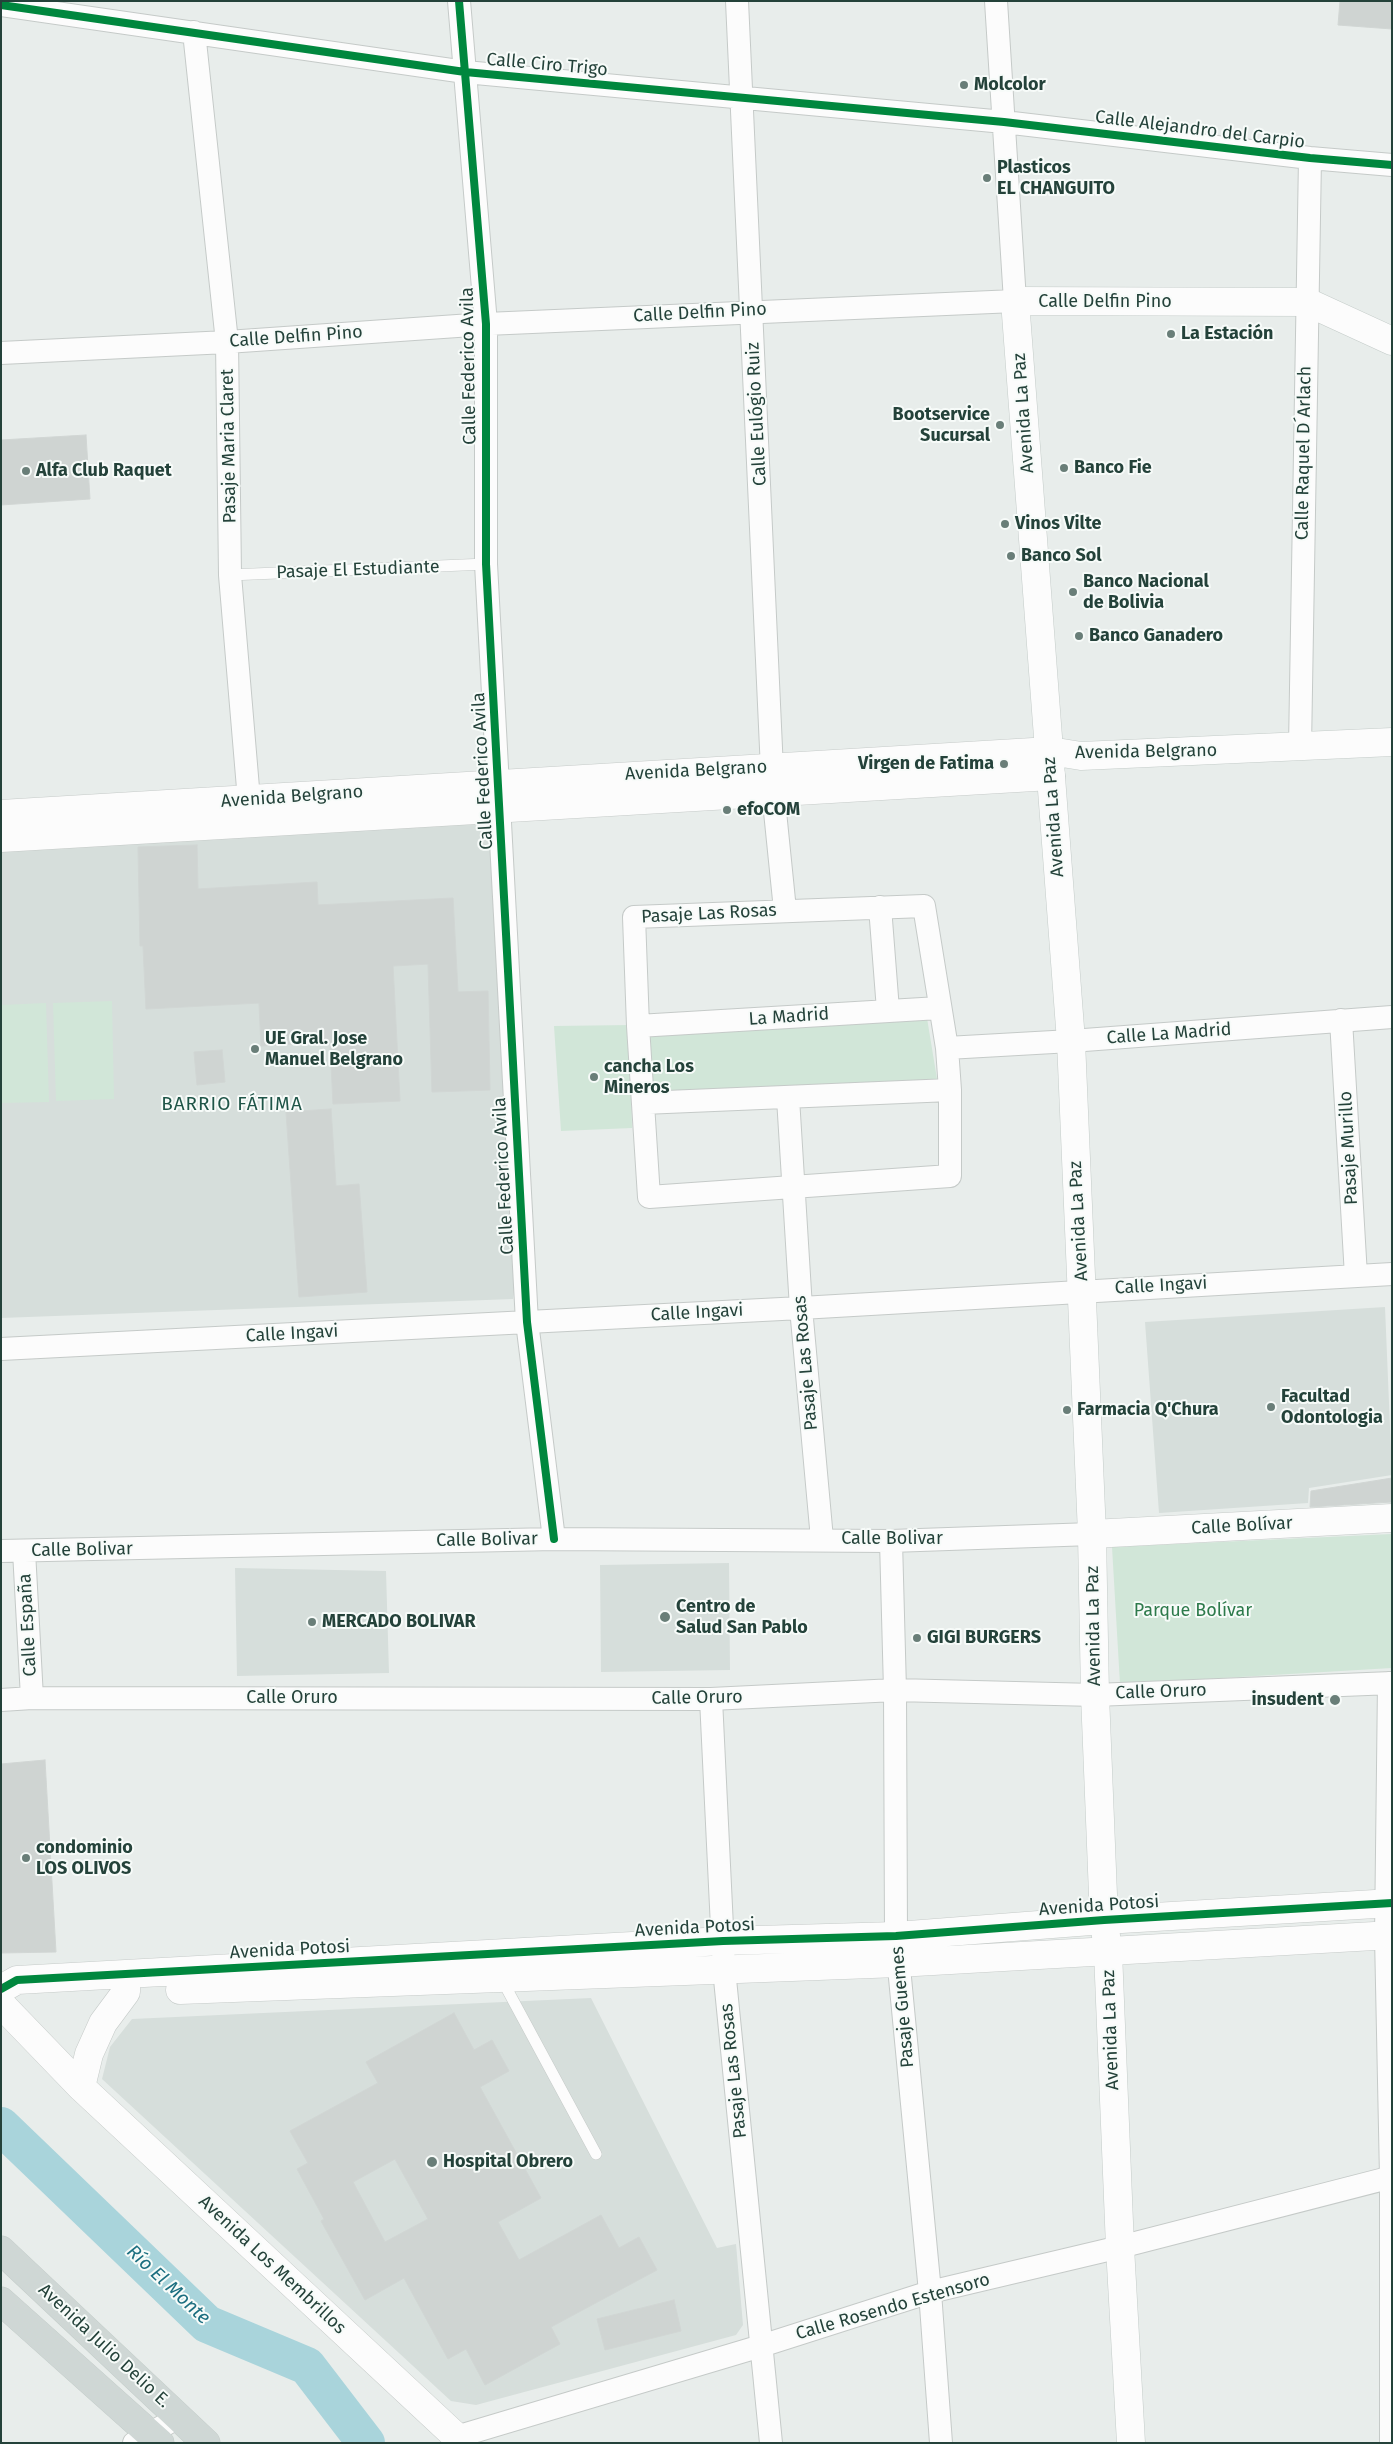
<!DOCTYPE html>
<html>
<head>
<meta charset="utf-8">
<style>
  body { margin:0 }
  #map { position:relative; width:1393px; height:2444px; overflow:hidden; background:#e8edeb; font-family:"Fira Sans",sans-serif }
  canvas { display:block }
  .frame { position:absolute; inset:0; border:2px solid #24423a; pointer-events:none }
</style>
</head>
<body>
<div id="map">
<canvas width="1393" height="2444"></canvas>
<div class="frame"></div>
</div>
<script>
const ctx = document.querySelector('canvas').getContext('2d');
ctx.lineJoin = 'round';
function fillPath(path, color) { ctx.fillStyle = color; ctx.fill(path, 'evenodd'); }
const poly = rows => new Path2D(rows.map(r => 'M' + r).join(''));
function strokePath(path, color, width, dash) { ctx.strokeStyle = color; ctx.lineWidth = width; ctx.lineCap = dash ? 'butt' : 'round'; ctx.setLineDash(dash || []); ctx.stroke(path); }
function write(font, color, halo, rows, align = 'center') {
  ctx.font = font + ' "Fira Sans",sans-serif'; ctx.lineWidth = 4; ctx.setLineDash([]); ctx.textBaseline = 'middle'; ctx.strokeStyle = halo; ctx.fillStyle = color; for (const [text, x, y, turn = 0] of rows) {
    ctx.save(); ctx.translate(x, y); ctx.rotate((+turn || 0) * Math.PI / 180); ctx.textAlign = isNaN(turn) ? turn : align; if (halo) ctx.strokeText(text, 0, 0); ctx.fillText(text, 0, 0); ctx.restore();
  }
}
const built = poly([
  [498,822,517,1251,513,1299,1,1318,1,848],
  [1385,1307,1392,1475,1309,1488,1308,1503,1159,1513,1145,1322],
  [729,1563,730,1670,601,1672,600,1565],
  [235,1568,386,1571,389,1673,237,1676],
  [591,1998,717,2248,736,2244,743,2325,736,2335,476,2405,451,2401,102,2079,110,2047,132,2019]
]);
const green = poly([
  [112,1001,114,1099,56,1101,53,1003],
  [46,1003,49,1102,1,1103,1,1005],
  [927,1018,937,1079,647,1099,642,1030],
  [630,1025,632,1128,561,1131,554,1026],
  [1392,1534,1392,1668,1120,1684,1112,1547]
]);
const river = poly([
  [1,2126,207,2324,307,2366,366,2443]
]);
const building = poly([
  [1340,1,1392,1,1392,29,1338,25,1340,1],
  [86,435,90,499,1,505,1,440,86,435],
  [197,845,198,889,317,882,318,905,453,898,458,992,488,991,490,1090,432,1092,428,964,393,966,400,1101,333,1104,330,1042,261,1046,259,1003,146,1009,143,946,140,946,138,847,197,845],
  [222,1050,225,1082,197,1085,194,1052,222,1050],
  [331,1109,336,1186,359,1184,367,1292,299,1297,286,1112,331,1109],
  [1392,1478,1392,1502,1310,1507,1311,1491,1392,1478],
  [45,1760,56,1952,1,1953,1,1764,45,1760],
  [454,2013,474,2050,492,2040,509,2071,480,2087,541,2198,498,2222,519,2260,601,2215,619,2248,639,2237,657,2270,551,2327,560,2344,485,2385,466,2349,448,2359,404,2278,365,2300,321,2221,324,2219,297,2169,308,2163,290,2131,378,2083,366,2062,454,2013],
  [395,2159,428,2219,385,2242,353,2182,395,2159],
  [674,2300,681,2331,605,2350,597,2319,674,2300]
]);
const service = poly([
  [230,575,486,564],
  [501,1978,596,2154]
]);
const minor = poly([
  [459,1,486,324,486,564,527,1322,554,1539],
  [737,1,773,792,785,910],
  [1,5,465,72,1004,122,1310,158,1392,165],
  [194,32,227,342,230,575,249,800],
  [1,353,227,342,486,324,1015,301,996,1],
  [1300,747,1310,158],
  [924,906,947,1048,950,1090,950,1176,649,1197,638,1026,634,917,924,906],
  [880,907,888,1010],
  [1341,1020,1356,1276],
  [638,1026,939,1008],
  [947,1048,1071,1041,1392,1017],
  [788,1098,801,1308,822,1539],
  [643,1103,950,1090],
  [1,1349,801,1308,1392,1274],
  [891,1541,895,1690,896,1936,930,2292,941,2443],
  [1,1551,554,1539,891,1541,1092,1534],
  [24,1551,32,1698],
  [1389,1683,1386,1936,1391,2177,1391,2443],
  [711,1699,724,1969,771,2443],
  [1,1700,32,1698,711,1699,895,1690,1095,1695,1392,1683],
  [456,2437,761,2346,930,2292,1120,2247,1392,2177],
  [134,2443,180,2416]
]);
const tertiary = poly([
  [1,814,1050,751],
  [1,838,1051,776],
  [1092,1534,1392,1518],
  [1,1989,17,1980,723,1941,896,1936,1104,1920,1392,1903],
  [180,1990,898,1963,1392,1935],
  [1,2004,81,2087,463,2443],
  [81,2087,89,2054,103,2023,126,1992,126,1974]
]);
const secondary = poly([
  [1050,751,1081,756,1392,742],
  [1131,2443,1120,2247,1108,1952,1104,1920,1095,1695,1092,1534,1071,1041,1015,301,1307,302,1392,341]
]);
const primary = poly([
  [1,2250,206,2443],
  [1,2301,160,2443]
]);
const cycleway = poly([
  [459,1,486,324,486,564,527,1322,554,1539],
  [1,5,465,72,1004,122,1310,158,1392,165],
  [1,1989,17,1980,723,1941,896,1936,1104,1920,1392,1903]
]);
const markers = [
  [964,85,5,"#697e78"],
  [987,178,5,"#697e78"],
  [1171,334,5,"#697e78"],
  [1000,425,5,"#697e78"],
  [1064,468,5,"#697e78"],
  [26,471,5,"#697e78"],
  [1005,524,5,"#697e78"],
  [1011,556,5,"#697e78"],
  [1073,592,5,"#697e78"],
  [1079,636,5,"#697e78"],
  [1004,764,5,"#697e78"],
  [727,810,5,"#697e78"],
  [255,1049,5,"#697e78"],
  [594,1077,5,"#697e78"],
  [1271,1407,5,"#697e78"],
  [1067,1410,5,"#697e78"],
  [665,1617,6,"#697e78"],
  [312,1622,5,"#697e78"],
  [917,1638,5,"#697e78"],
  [1335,1700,6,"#697e78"],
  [26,1858,5,"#697e78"],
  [432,2162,6,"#697e78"]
];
const streetNames = [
  ["Calle Ciro Trigo",547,65,5],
  ["Calle Alejandro del Carpio",1200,130,7],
  ["Calle Delfin Pino",1105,302],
  ["Calle Delfin Pino",700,313,-3],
  ["Calle Delfin Pino",296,337,-4],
  ["Calle Federico Avila",469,366,-91],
  ["Avenida La Paz",1024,413,-94],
  ["Calle Eulógio Ruiz",757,414,-93],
  ["Pasaje Maria Claret",229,446,-91],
  ["Calle Raquel D´Arlach",1304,453,-89],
  ["Pasaje El Estudiante",358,570,-2],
  ["Avenida Belgrano",1146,752,-1],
  ["Calle Federico Avila",483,771,-93],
  ["Avenida Belgrano",696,771,-3],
  ["Avenida Belgrano",292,797,-4],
  ["Avenida La Paz",1054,817,-94],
  ["Pasaje Las Rosas",709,914,-3],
  ["La Madrid",789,1017,-4],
  ["Calle La Madrid",1169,1034,-4],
  ["Pasaje Murillo",1349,1148,-93],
  ["Calle Federico Avila",504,1176,-93],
  ["Avenida La Paz",1079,1221,-93],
  ["Calle Ingavi",1161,1286,-3],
  ["Calle Ingavi",697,1313,-3],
  ["Calle Ingavi",292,1334,-3],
  ["Pasaje Las Rosas",806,1363,-95],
  ["Calle Bolívar",1242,1526,-3],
  ["Calle Bolivar",892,1539],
  ["Calle Bolivar",487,1540,-1],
  ["Calle Bolivar",82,1550,-1],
  ["Calle España",28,1625,-93],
  ["Avenida La Paz",1094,1626,-91],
  ["Calle Oruro",1161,1692,-2],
  ["Calle Oruro",292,1698],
  ["Calle Oruro",697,1698,-1],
  ["Avenida Potosi",1099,1906,-4],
  ["Avenida Potosi",695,1928,-3],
  ["Avenida Potosi",290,1950,-3],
  ["Pasaje Guemes",903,2007,-95],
  ["Avenida La Paz",1111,2030,-92],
  ["Pasaje Las Rosas",734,2071,-96],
  ["Avenida Los Membrillos",272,2265,43],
  ["Calle Rosendo Estensoro",893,2307,-16],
  ["Avenida Julio Delio E.",104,2346,43]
];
const poiNames = [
  ["Molcolor",974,85],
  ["Plasticos",997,168],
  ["EL CHANGUITO",997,189],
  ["La Estación",1181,334],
  ["Bootservice",990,415,"right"],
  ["Sucursal",990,436,"right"],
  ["Banco Fie",1074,468],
  ["Alfa Club Raquet",36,471],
  ["Vinos Vilte",1015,524],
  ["Banco Sol",1021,556],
  ["Banco Nacional",1083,582],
  ["de Bolivia",1083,603],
  ["Banco Ganadero",1089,636],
  ["Virgen de Fatima",994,764,"right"],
  ["efoCOM",737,810],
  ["UE Gral. Jose",265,1039],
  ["Manuel Belgrano",265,1060],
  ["cancha Los",604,1067],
  ["Mineros",604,1088],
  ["Facultad",1281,1397],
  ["Odontologia",1281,1418],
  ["Farmacia Q'Chura",1077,1410],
  ["Centro de",676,1607],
  ["Salud San Pablo",676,1628],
  ["MERCADO BOLIVAR",322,1622],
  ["GIGI BURGERS",927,1638],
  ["insudent",1324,1700,"right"],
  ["condominio",36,1848],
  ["LOS OLIVOS",36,1869],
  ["Hospital Obrero",443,2162]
];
const parkNames = [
  ["Parque Bolívar",1193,1611]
];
const neighbourhoodNames = [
  ["BARRIO FÁTIMA",232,1105]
];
const waterNames = [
  ["Río El Monte",168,2285,43]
];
fillPath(built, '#d6dedb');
fillPath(green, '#d1e6d8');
strokePath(river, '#a9d4db', 38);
fillPath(building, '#cfd4d2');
strokePath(building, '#d1d6d4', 1);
strokePath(service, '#c5cac8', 12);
strokePath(minor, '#c5cac8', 24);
strokePath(tertiary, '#c5cac8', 29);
strokePath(secondary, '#c3cbc8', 29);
strokePath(primary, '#c3ccc9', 29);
strokePath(service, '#fcfcfc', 11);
strokePath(minor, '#fcfcfc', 22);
strokePath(tertiary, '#fcfcfc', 28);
strokePath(secondary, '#fcfcfc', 28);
strokePath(primary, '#cfd7d5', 28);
strokePath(cycleway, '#00873e', 8);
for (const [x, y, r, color] of markers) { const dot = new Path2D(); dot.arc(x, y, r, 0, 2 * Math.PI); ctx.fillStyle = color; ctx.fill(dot); strokePath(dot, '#f7fbf9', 2); }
write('18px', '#24423a', '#f7fbf9', streetNames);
write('bold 18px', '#24423a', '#f7fbf9', poiNames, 'left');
write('18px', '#2d7a4b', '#f7fbf9', parkNames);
ctx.letterSpacing = '1px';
write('19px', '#1f5548', '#f7fbf9', neighbourhoodNames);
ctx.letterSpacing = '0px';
write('italic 19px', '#1c6f80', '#f7fbf9', waterNames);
</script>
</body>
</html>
